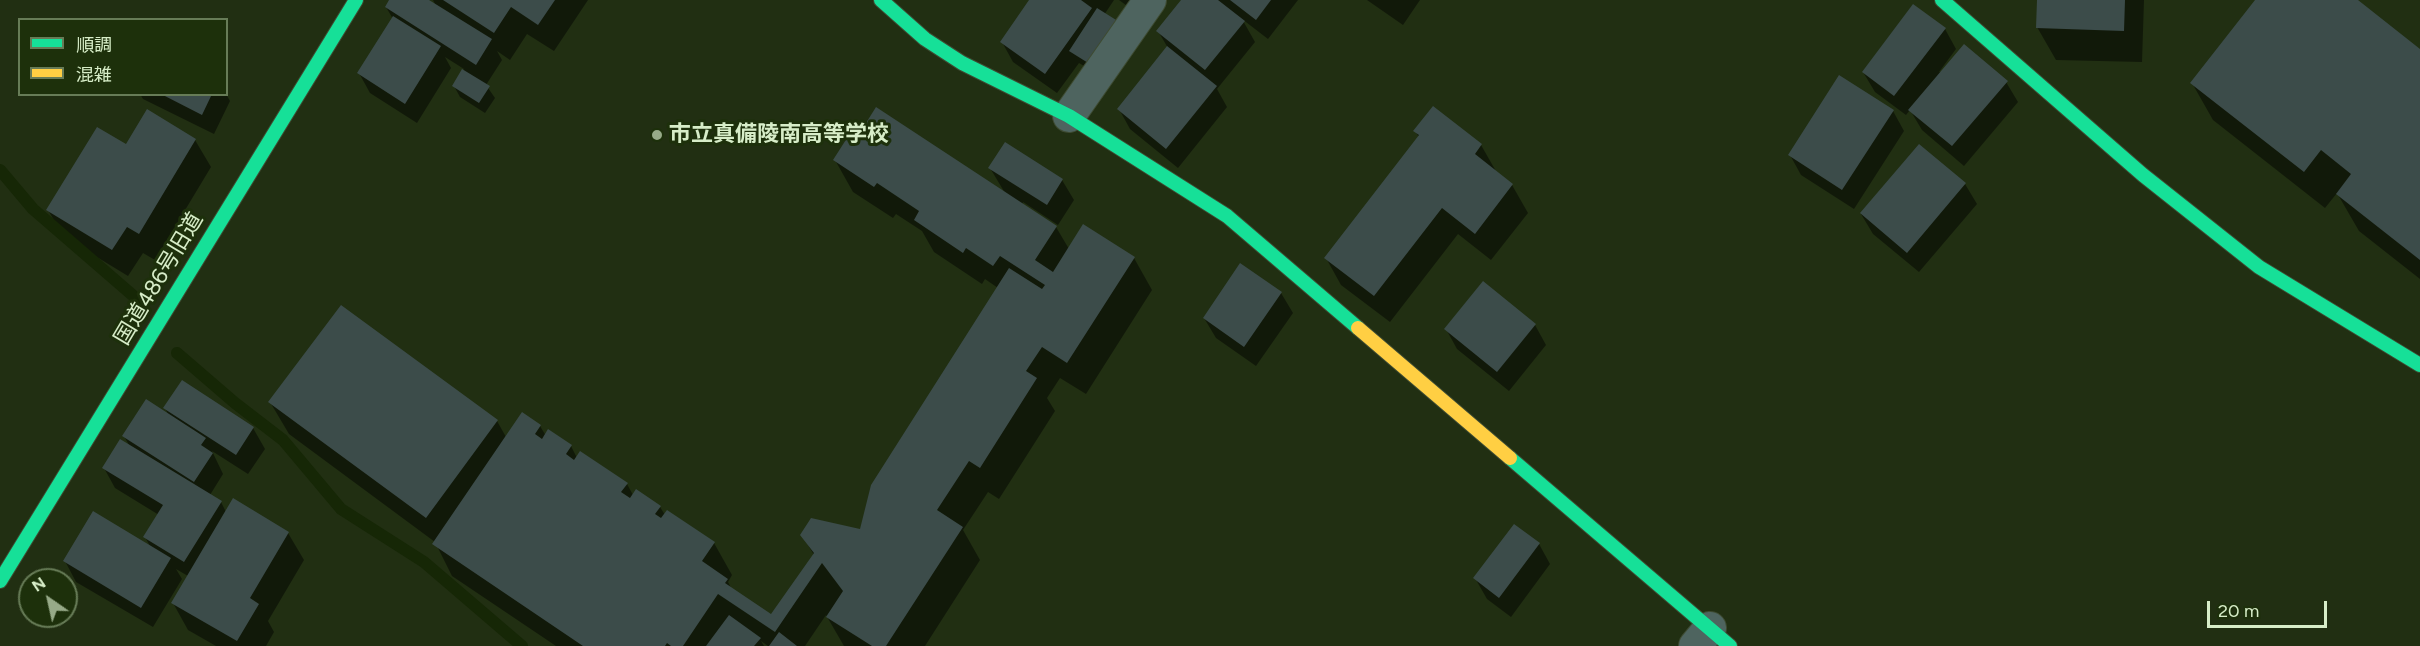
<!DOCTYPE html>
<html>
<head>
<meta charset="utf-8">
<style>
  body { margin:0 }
  #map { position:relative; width:2420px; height:646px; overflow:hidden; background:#212f12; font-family:Figtree,"Noto Sans JP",sans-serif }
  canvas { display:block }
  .legend { position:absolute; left:18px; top:18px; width:210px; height:78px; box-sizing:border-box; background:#1d300b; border:2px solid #677c57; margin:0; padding:8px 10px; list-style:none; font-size:18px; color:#d7edc8 }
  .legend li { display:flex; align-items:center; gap:12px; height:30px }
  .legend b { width:30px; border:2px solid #677c57 }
  .north { position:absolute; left:18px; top:568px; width:60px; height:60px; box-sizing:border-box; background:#1d300b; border:2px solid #677c57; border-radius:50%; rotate:326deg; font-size:16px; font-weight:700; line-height:24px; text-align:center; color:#d7edc8 }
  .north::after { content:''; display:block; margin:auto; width:21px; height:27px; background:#97aa88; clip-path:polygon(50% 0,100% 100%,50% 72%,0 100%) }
  .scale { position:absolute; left:2207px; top:601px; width:120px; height:27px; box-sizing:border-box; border:3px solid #d7edc8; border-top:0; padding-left:8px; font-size:18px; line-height:21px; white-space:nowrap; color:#d7edc8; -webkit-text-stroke:4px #1d300b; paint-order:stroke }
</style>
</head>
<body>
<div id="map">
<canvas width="2420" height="646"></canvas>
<ul class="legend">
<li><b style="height:8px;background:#16e098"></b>順調</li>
<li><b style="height:8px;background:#ffcf43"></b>混雑</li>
</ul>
<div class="north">N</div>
<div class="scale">20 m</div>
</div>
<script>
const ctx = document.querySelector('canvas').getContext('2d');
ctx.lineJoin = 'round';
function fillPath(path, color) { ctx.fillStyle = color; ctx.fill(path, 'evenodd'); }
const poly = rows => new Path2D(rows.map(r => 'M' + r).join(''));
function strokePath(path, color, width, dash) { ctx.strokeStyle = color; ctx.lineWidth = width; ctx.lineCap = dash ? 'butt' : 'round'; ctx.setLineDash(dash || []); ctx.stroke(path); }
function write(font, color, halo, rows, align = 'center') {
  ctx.font = font + ' Figtree,"Noto Sans JP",sans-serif'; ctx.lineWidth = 6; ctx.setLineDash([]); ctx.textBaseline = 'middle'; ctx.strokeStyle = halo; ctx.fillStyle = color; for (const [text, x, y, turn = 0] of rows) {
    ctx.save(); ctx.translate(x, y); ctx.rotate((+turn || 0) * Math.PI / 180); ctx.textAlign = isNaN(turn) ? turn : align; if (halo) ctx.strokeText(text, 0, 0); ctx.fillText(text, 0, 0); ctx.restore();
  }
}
const shadow = poly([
  [391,0,426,0,436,6,433,0,588,0,554,51,527,34,510,60,497,51,502,60,486,85,495,98,485,113,460,97,454,86,464,69,445,57,451,68,417,123,370,93,359,73,393,19,386,7],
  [1031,0,1114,0,1104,15,1099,75,1079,63,1057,93,1013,62,1002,42],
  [1119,0,1152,0,1141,16],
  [1183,0,1298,0,1268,39,1242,19,1255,42,1217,89,1227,107,1178,168,1130,129,1119,109,1168,48,1158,31],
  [1367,0,1420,0,1403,25],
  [2038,0,2144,0,2142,62,2056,60,2037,27],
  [2257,0,2356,0,2420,50,2420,279,2359,231,2337,193,2325,208,2213,120,2192,83],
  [1945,29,1956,49,1939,72,2006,82,2018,102,1964,166,1922,130,1910,110,1906,115,1875,92,1863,72],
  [140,94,226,94,230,101,214,134,143,99],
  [1433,108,1481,145,1497,173,1512,185,1528,213,1491,260,1458,234,1390,322,1341,285,1326,258,1419,137,1415,131],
  [1893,111,1904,131,1854,209,1801,175,1790,155],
  [195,140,211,167,155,260,143,253,128,276,64,237,48,210,126,146],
  [835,160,1005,193,990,168,1062,180,1074,200,1058,225,1023,202,1022,205,1056,227,1069,249,1134,258,1152,290,1086,394,1060,378,1047,398,1055,411,999,499,988,492,963,530,980,560,925,646,844,646,826,615,805,646,768,646,761,641,764,646,556,646,452,576,435,542,289,434,270,402,497,421,506,437,540,426,546,436,571,446,577,458,627,484,633,495,660,507,665,515,714,543,732,575,728,582,732,590,772,616,814,555,802,535,861,530,998,288,985,279,982,284,934,252,922,231,896,214,893,218,853,192],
  [1965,184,1977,204,1919,272,1873,234,1861,214],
  [1281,293,1293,313,1256,366,1216,338,1204,318],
  [1535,325,1546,345,1509,391,1457,349,1446,329],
  [182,382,253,428,265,449,248,474,212,451,223,474,210,495,221,502,226,512,288,533,304,560,268,621,274,632,266,646,216,646,188,630,173,603,188,576,176,569,182,579,153,627,76,582,65,561,151,548,145,537,159,515,115,488,104,468,130,447,124,436,169,416,165,408],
  [1539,544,1550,564,1511,617,1487,599,1475,578]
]);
const stream = poly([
  [0,170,33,209,137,299],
  [177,353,235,403,283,440,341,509,424,562,522,646]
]);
const building = poly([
  [389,0,429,0,492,39,476,65,385,7],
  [443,0,555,0,538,25,511,7,494,33],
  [1029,0,1081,0,1092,8,1045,74,1000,42],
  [1181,0,1218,0,1245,21,1205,70,1156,31],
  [1230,0,1271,0,1256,20],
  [2037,0,2125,0,2124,31,2036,28],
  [2255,0,2358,0,2420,49,2420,260,2336,194,2351,174,2321,150,2304,172,2190,83],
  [1913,4,1946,28,1894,96,1862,72],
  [1097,8,1121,23,1093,66,1069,51],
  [393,16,441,46,405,104,357,73],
  [1964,44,2008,81,1952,146,1908,110],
  [1167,46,1217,86,1166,149,1117,109],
  [462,69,490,86,479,103,452,86],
  [1839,75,1894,110,1842,190,1788,155],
  [161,94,212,94,202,115],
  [1433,106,1482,144,1475,154,1513,184,1475,234,1442,208,1374,296,1324,258,1419,135,1413,131],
  [876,107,1057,226,1035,260,1053,272,1083,224,1135,257,1067,363,1042,347,1026,371,1037,378,980,468,969,461,937,510,963,527,886,646,872,646,826,617,843,591,822,563,775,632,718,594,683,646,671,646,667,643,665,646,583,646,432,544,522,412,541,425,535,434,542,439,548,429,572,445,566,454,574,460,580,451,628,483,621,492,630,498,636,489,661,506,655,514,661,518,667,510,715,542,702,561,728,579,725,583,771,614,814,553,800,535,811,518,860,529,871,485,1009,268,1042,289,1045,285,1000,256,993,266,966,248,963,253,914,220,919,211,877,183,874,187,833,160,849,135,856,139],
  [147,109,196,139,139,234,127,227,112,250,46,210,97,127,126,144],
  [1005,142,1063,179,1047,205,988,168],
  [1919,144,1966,183,1907,253,1860,213],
  [1240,263,1282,292,1244,347,1203,318],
  [1483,281,1536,324,1497,372,1444,329],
  [341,305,498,420,426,518,268,402],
  [182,380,254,427,236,455,163,408],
  [146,399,206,438,201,445,213,453,194,482,122,436],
  [120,439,222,501,184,562,143,537,163,505,102,468],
  [233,498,289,532,250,598,259,604,237,641,171,603],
  [93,511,171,558,141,608,63,561],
  [1514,524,1540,543,1499,598,1473,578],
  [729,615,761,638,754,646,706,646],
  [779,632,797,646,769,646]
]);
const street = poly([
  [1069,116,1150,0],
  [1695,646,1710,628]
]);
const fast = poly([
  [881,0,925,39,962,63,1069,116,1227,216,1358,328],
  [1942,0,2143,175,2259,267,2420,365],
  [1510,458,1730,646],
  [0,581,356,0]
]);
const slow = poly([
  [1358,328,1510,458]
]);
const markers = [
  [657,135,6,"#97aa88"]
];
const poiNames = [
  ["市立真備陵南高等学校",669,135]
];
const streetNames = [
  ["国道486号旧道",159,279,-59]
];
fillPath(shadow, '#0007');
strokePath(stream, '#162706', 12);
fillPath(building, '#3c4c4a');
strokePath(street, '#3e4b32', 34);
strokePath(fast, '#3e4b32', 16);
strokePath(slow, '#3e4b32', 16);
strokePath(street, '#4e645f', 32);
strokePath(fast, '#16e098', 14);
strokePath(slow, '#ffcf43', 14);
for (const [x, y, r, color] of markers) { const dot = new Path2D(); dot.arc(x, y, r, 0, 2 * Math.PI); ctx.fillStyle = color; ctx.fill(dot); strokePath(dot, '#1d300b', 2); }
write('bold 22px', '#d7edc8', '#1d300b', poiNames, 'left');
write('22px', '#d7edc8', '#1d300b', streetNames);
</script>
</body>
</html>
